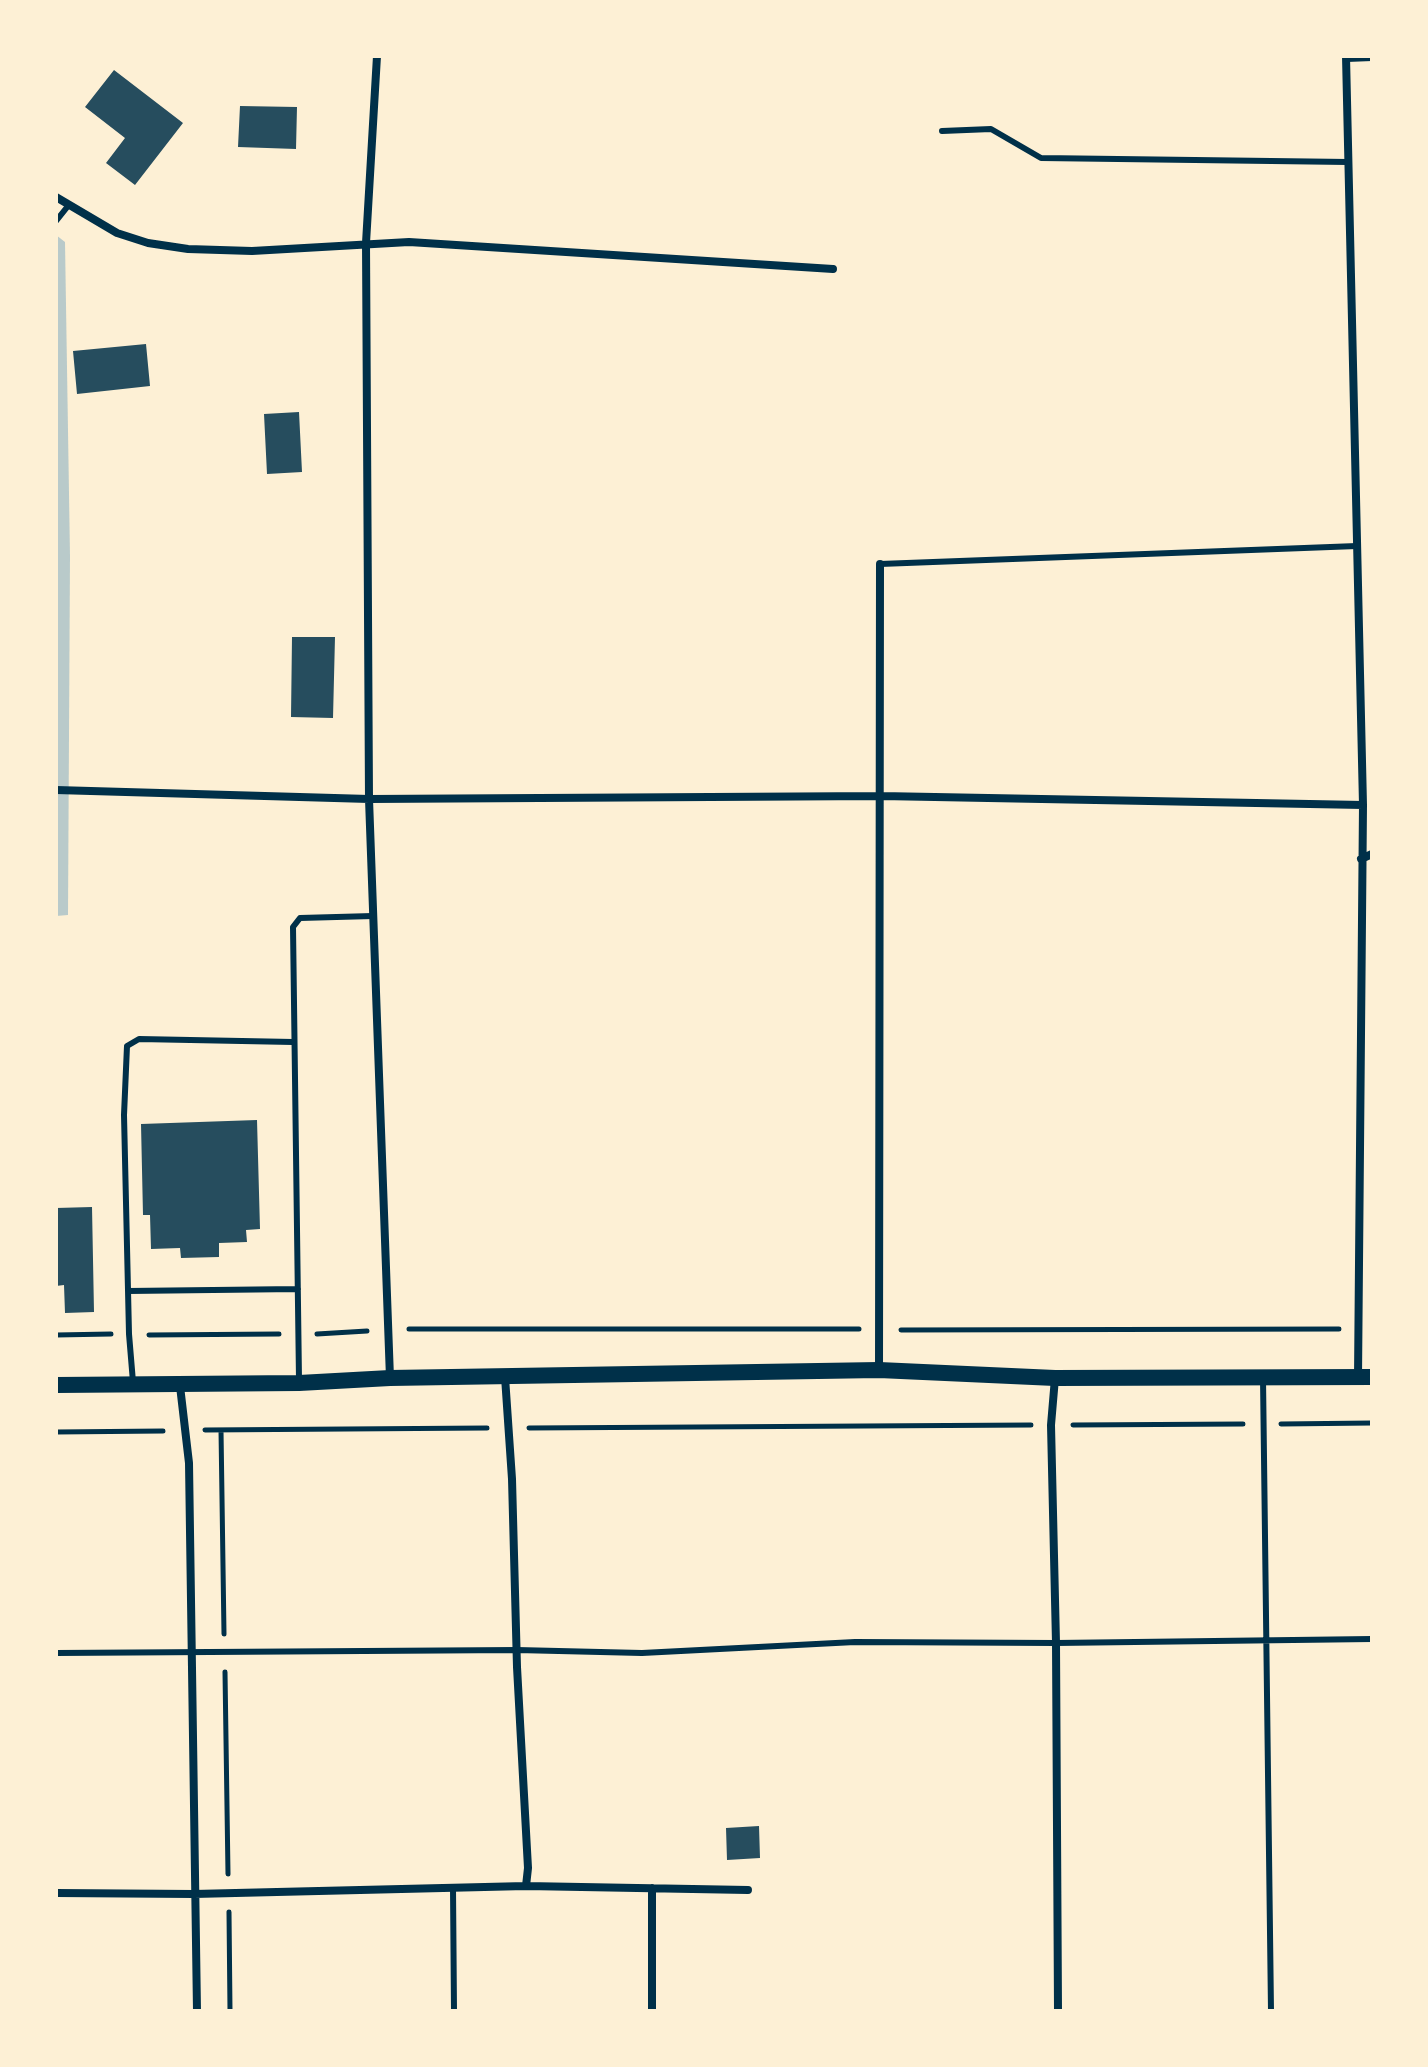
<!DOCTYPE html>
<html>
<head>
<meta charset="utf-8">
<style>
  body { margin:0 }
  #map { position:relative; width:1428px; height:2067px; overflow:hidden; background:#fdf0d5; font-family:Raleway,sans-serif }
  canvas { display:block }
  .frame { position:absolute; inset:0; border:58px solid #fdf0d5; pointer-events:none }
</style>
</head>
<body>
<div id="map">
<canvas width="1428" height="2067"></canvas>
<div class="frame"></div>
</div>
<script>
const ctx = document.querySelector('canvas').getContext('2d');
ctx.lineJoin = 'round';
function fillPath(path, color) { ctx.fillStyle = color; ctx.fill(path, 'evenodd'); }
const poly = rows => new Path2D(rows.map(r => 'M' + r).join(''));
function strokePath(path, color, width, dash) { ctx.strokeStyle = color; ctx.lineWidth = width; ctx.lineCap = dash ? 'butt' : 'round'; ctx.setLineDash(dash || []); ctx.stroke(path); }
const green = poly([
  [56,235,65,242,70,556,68,915,56,916]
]);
const building = poly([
  [114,70,183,123,135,185,106,163,125,138,85,107],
  [240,106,297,107,296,149,238,147],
  [146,344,150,386,77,394,73,351],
  [299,412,302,472,267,474,264,414],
  [292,637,335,637,333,718,291,717],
  [257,1120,260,1229,246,1230,247,1242,219,1243,219,1257,181,1258,180,1248,151,1249,150,1215,143,1215,141,1124],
  [92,1207,94,1312,65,1313,64,1285,56,1286,56,1208],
  [759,1826,760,1858,727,1860,726,1828]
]);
const path = poly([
  [409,1329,859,1329],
  [901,1330,1339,1329],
  [317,1334,367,1331],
  [56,1335,111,1334],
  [149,1335,279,1334],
  [1281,1424,1372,1423],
  [1073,1425,1243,1424],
  [529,1428,1031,1425],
  [205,1430,487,1428],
  [221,1430,224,1634],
  [56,1432,163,1431],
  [225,1672,228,1874],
  [229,1912,230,2011]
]);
const service = poly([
  [1347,59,1372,58],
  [942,131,991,129,1041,158,1348,162],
  [56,221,68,206],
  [880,564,1357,546],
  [128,1291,298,1289],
  [1263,1378,1271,2011],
  [299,1380,293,927,300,918,373,916],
  [133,1382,129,1334,124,1115,127,1046,139,1039,293,1042],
  [56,1653,517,1650,642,1653,855,1642,1056,1643,1372,1639],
  [453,1888,454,2011]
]);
const minor = poly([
  [377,56,366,243,369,799,390,1378],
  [1346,56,1363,805,1358,1377],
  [56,197,117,233,148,243,188,249,252,251,409,242,833,269],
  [56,790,369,799,881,796,1363,805],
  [1361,859,1372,854],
  [879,1370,880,564],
  [505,1377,512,1479,517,1667,528,1868,526,1886],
  [1055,1378,1051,1425,1056,1643,1058,2011],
  [180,1386,189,1463,197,2011],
  [56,1893,194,1894,526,1886,748,1890],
  [652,2011,652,1888]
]);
const secondary = poly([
  [56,1385,299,1383,390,1378,879,1370,1055,1378,1372,1377]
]);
fillPath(green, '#b9caca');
fillPath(building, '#264d5e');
strokePath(path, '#003049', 5);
strokePath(service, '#003049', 6);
strokePath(minor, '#003049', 8);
strokePath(secondary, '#003049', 16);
</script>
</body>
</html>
